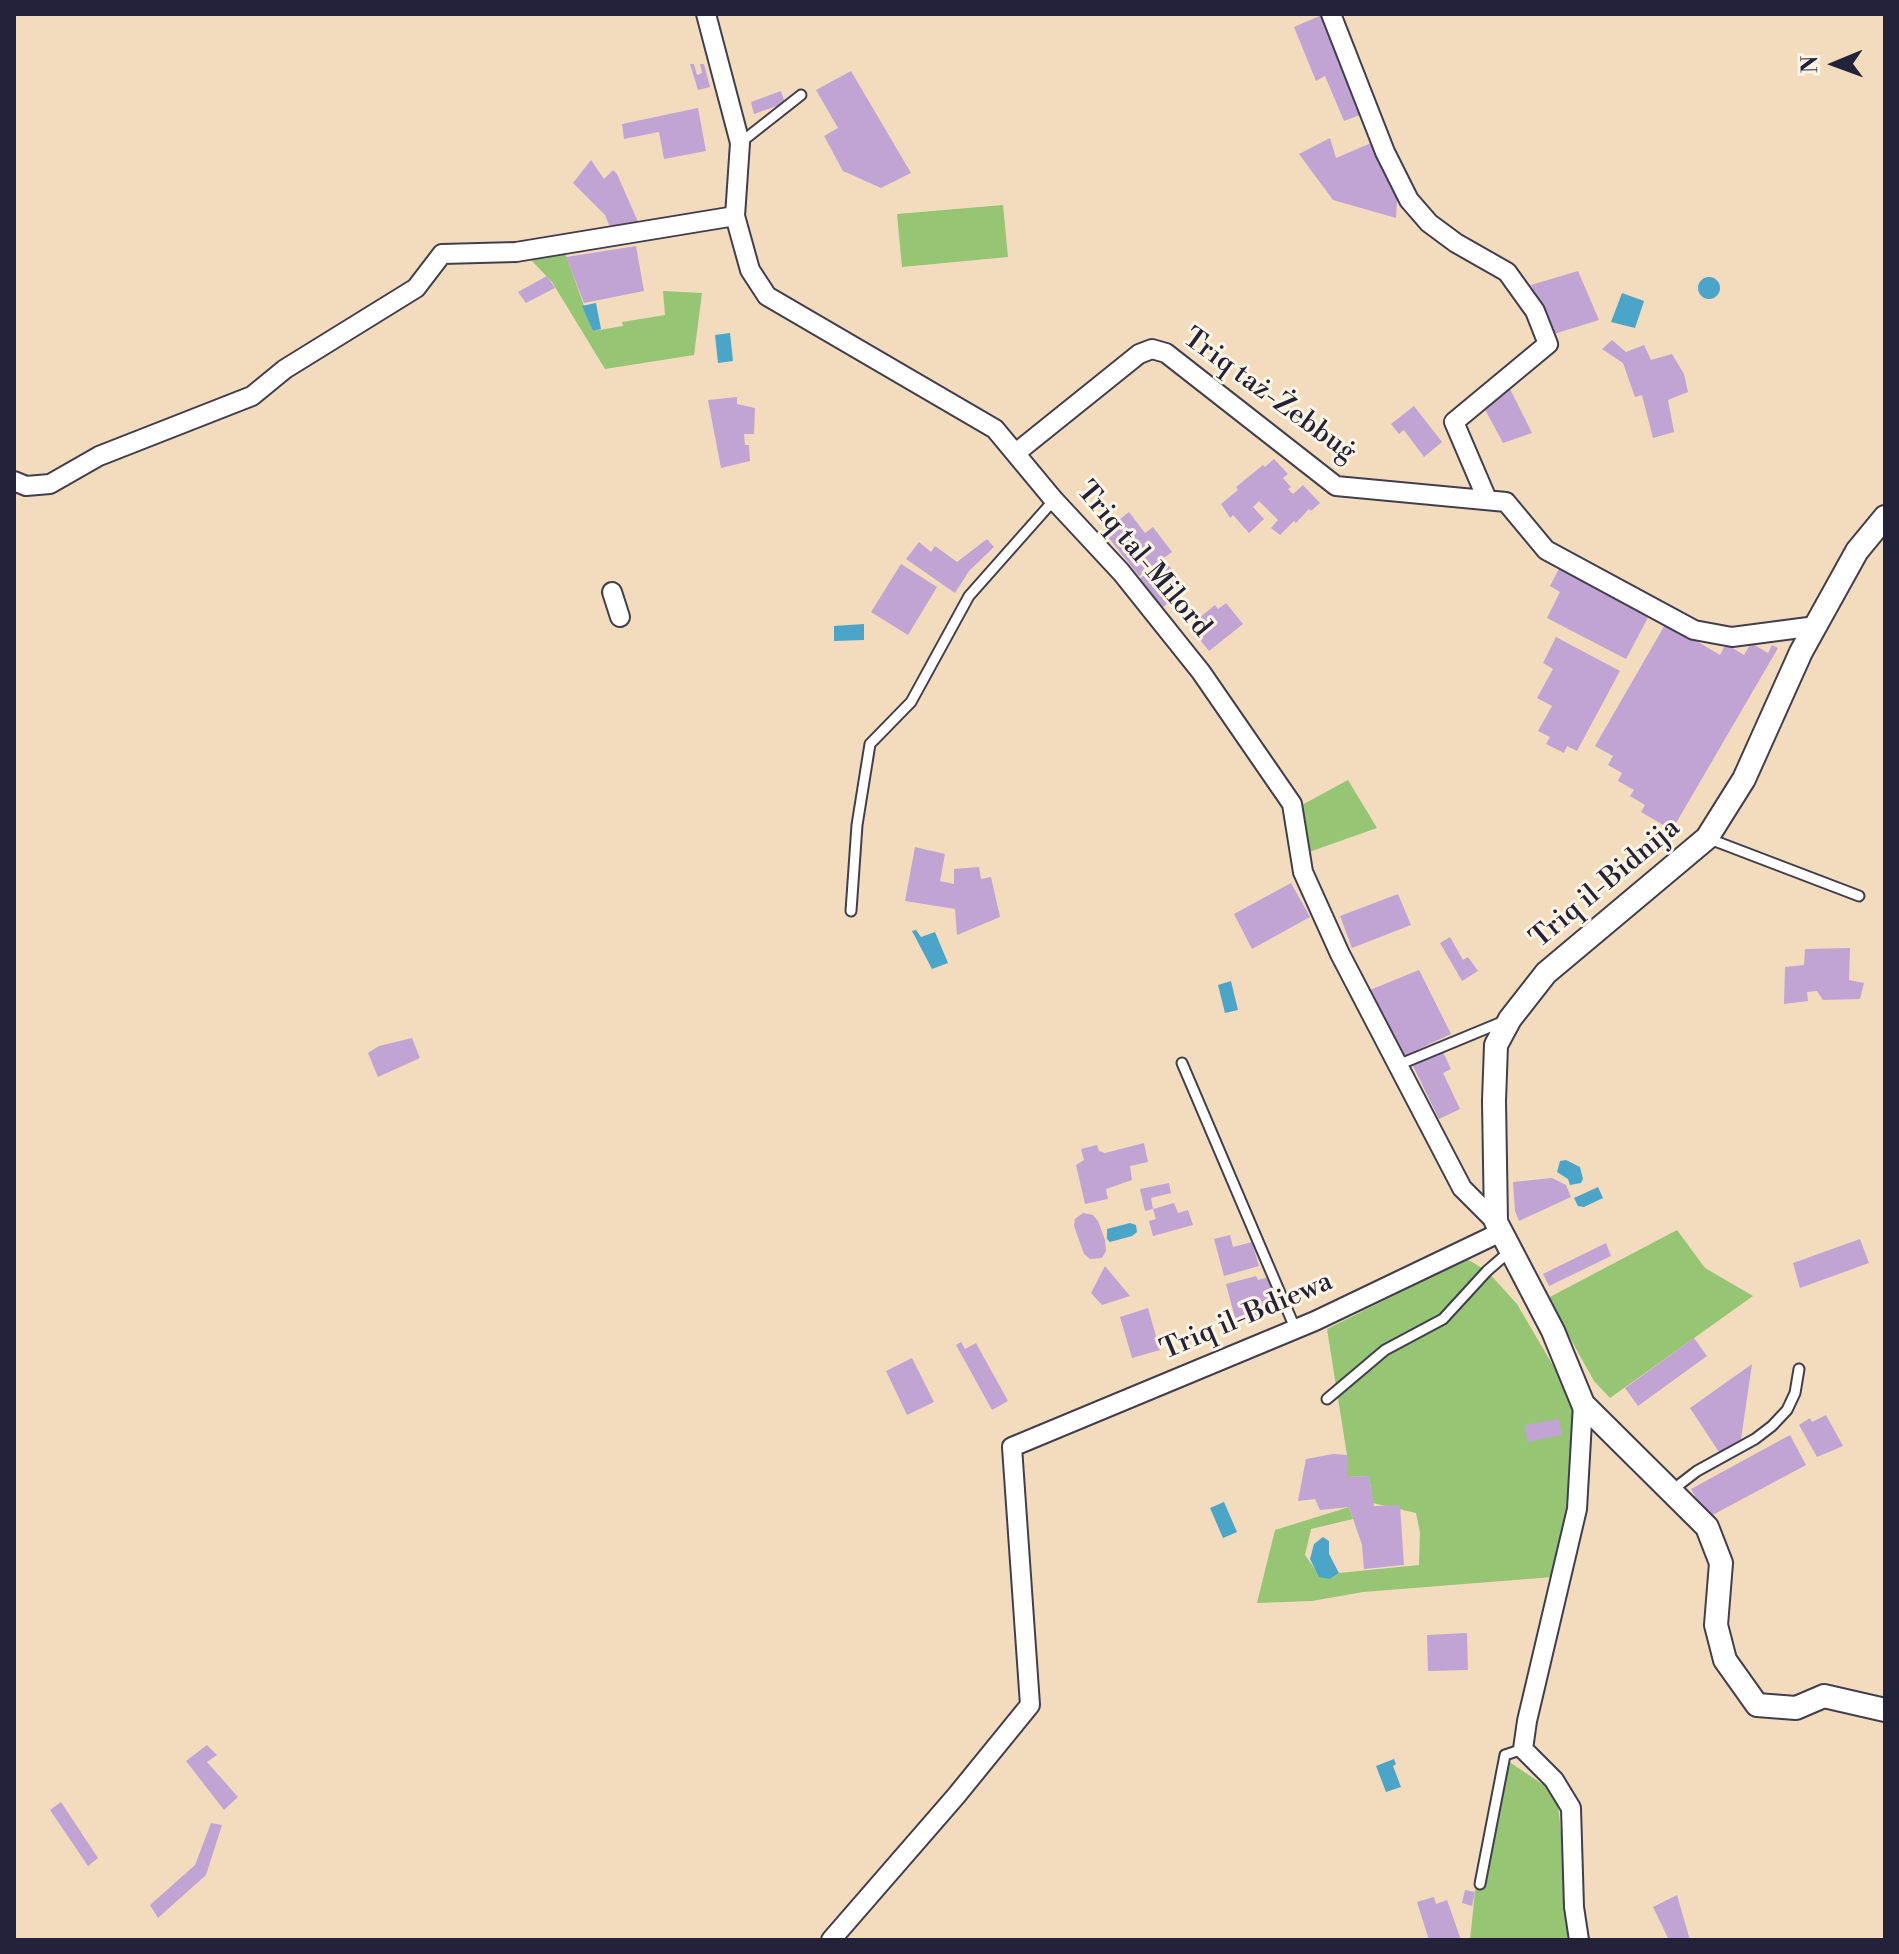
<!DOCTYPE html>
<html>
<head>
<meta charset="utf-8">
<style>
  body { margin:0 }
  #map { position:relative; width:1899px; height:1954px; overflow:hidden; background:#f3dcbd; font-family:"Libre Bodoni",serif }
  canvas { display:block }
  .frame { position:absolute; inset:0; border:16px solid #22223b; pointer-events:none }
  .north { position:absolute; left:1795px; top:24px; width:80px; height:80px; -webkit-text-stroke:6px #fcf5e5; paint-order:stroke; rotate:269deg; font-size:22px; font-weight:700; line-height:32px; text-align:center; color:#22223b }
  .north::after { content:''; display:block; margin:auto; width:28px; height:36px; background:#22223b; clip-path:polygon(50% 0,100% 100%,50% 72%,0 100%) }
</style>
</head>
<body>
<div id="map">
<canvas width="1899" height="1954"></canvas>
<div class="frame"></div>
<div class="north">N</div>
</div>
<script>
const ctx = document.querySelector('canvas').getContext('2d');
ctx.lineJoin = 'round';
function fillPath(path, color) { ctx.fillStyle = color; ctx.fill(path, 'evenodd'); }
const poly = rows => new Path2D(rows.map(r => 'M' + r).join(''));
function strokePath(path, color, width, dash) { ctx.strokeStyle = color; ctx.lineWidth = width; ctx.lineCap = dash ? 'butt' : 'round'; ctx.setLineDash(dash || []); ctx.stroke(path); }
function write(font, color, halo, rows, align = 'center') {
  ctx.font = font + ' "Libre Bodoni",serif'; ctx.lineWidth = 6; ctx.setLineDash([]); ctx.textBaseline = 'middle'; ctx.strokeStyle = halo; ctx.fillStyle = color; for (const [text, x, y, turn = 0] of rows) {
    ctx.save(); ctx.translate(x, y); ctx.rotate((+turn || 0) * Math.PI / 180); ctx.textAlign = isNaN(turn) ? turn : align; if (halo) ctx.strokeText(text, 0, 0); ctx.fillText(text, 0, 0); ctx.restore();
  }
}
const green = poly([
  [1003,205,1008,257,902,267,897,214],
  [564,250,593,331,623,326,622,322,665,315,663,291,702,293,694,355,605,369,552,282,531,260,530,258],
  [1348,780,1377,828,1309,852,1300,806],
  [1677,1230,1705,1268,1753,1296,1610,1398,1594,1381,1548,1298],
  [1467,1259,1487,1271,1517,1304,1572,1398,1575,1416,1566,1520,1553,1577,1363,1592,1312,1601,1257,1603,1275,1530,1349,1507,1353,1519,1311,1529,1305,1555,1317,1572,1330,1579,1339,1573,1419,1565,1420,1533,1416,1513,1373,1503,1369,1476,1347,1477,1347,1455,1327,1329],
  [1508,1761,1557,1794,1572,1940,1470,1940,1475,1892]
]);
const water = poly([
  '1698 288a11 11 0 1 1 22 0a11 11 0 1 1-22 0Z',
  [1622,293,1644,301,1635,328,1611,322],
  [596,303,601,329,593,331,582,306],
  [730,333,733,361,718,363,715,335],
  [864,624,864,640,834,641,834,626],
  [916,930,921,937,935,932,948,963,932,969,912,931],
  [1231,981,1238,1010,1225,1013,1218,985],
  [1566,1160,1580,1167,1583,1179,1581,1183,1570,1185,1568,1179,1557,1172,1560,1161],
  [1598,1187,1603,1198,1584,1207,1578,1206,1574,1198],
  [1130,1223,1136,1225,1137,1232,1132,1236,1110,1242,1107,1239,1107,1229],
  [1224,1502,1237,1532,1223,1538,1210,1508],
  [1323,1537,1329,1541,1329,1554,1339,1573,1330,1579,1319,1577,1310,1559,1314,1544],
  [1394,1759,1396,1764,1393,1766,1401,1787,1386,1792,1376,1766]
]);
const building = poly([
  [1324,14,1365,113,1344,121,1325,76,1316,81,1294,27],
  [690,64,694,64,697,75,702,73,700,64,704,64,710,87,698,90],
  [851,71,911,173,881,188,843,171,824,136,838,128,816,90],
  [781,91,785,103,754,114,751,102],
  [698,108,706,151,664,159,659,132,624,139,622,124],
  [1330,138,1336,158,1371,143,1398,185,1396,218,1333,200,1299,154],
  [591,160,604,179,613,170,617,174,639,224,611,230,605,215,573,183],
  [636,246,644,291,584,303,566,257],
  [1578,271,1599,320,1554,334,1531,285],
  [547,276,555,288,526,303,518,292],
  [1612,340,1626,352,1644,345,1651,360,1672,354,1684,374,1688,392,1668,400,1674,432,1653,438,1642,395,1635,397,1623,363,1602,349],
  [1508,385,1532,433,1503,443,1481,402],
  [737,397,737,404,755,408,754,434,744,434,745,445,749,445,750,461,721,468,708,400],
  [1414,406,1442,442,1424,457,1404,430,1399,434,1391,424],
  [1274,459,1288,474,1283,478,1291,487,1288,489,1293,494,1303,485,1320,503,1311,511,1309,509,1296,523,1294,521,1280,535,1271,528,1278,520,1259,501,1253,507,1264,519,1249,533,1233,515,1230,518,1221,504,1238,490,1236,487,1263,465,1265,467],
  [1129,512,1145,533,1153,527,1172,552,1139,576,1104,532],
  [987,539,994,547,969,571,955,593,906,559,919,542,931,552,935,546,957,562],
  [1166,562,1186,588,1162,608,1140,578],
  [901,564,937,587,908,635,871,612],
  [1561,565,1651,612,1626,659,1547,618,1560,592,1550,586],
  [1226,603,1243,624,1209,651,1189,626,1215,605,1218,609],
  [1666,623,1720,655,1726,644,1744,655,1751,643,1768,653,1772,645,1778,648,1672,830,1641,812,1645,805,1630,796,1634,790,1618,781,1622,773,1608,765,1613,756,1595,746],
  [1556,637,1620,671,1577,751,1567,746,1564,753,1546,744,1550,737,1538,731,1552,706,1537,698,1553,669,1543,663],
  [915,847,945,854,940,881,954,884,954,869,979,867,981,879,991,877,1000,917,957,935,955,909,905,901],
  [1291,883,1310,917,1252,949,1234,914],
  [1398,894,1411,925,1352,948,1340,916],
  [1450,937,1463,960,1468,957,1478,971,1462,981,1440,943],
  [1850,948,1849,980,1864,983,1860,999,1823,1000,1817,991,1807,992,1808,1001,1784,1004,1785,967,1804,965,1805,949],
  [1419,970,1451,1034,1402,1057,1370,990],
  [412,1038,420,1058,378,1077,368,1053,379,1046],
  [1442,1050,1451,1069,1443,1073,1460,1109,1439,1119,1412,1064],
  [1144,1143,1148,1162,1130,1166,1132,1180,1106,1189,1108,1199,1085,1204,1076,1165,1084,1160,1081,1149,1097,1145,1099,1151,1105,1153],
  [1552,1178,1566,1185,1571,1197,1519,1221,1515,1211,1513,1182],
  [1169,1183,1171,1193,1151,1198,1153,1209,1145,1211,1140,1189],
  [1174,1203,1178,1213,1188,1210,1193,1225,1153,1236,1149,1221,1156,1219,1153,1209],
  [1083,1213,1093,1215,1098,1221,1105,1240,1106,1251,1102,1258,1090,1259,1084,1254,1074,1226,1075,1219],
  [1230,1235,1233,1247,1252,1242,1259,1266,1224,1276,1214,1239],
  [1860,1239,1869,1263,1800,1288,1793,1263],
  [1606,1243,1611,1256,1549,1286,1543,1274],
  [1105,1266,1130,1296,1102,1305,1091,1293],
  [1256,1276,1258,1280,1269,1277,1279,1310,1237,1325,1226,1284],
  [1148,1308,1160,1350,1132,1358,1120,1317],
  [1694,1338,1707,1356,1638,1406,1625,1388],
  [961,1342,965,1349,976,1343,1008,1401,992,1410,956,1345],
  [912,1358,934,1402,907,1415,886,1371],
  [1752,1364,1741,1439,1719,1452,1690,1408],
  [1826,1415,1843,1446,1817,1457,1799,1425,1810,1418,1812,1422],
  [1559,1419,1562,1435,1527,1442,1525,1425],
  [1790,1435,1806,1465,1707,1518,1691,1489],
  [1333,1454,1348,1455,1347,1477,1369,1476,1374,1506,1400,1505,1404,1565,1364,1569,1362,1545,1349,1507,1320,1510,1315,1499,1298,1501,1306,1459],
  [1467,1633,1468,1670,1428,1671,1427,1635],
  [207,1745,217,1755,207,1762,238,1797,224,1810,186,1761],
  [61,1802,98,1858,88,1866,50,1810],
  [211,1823,222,1825,206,1875,158,1918,150,1905,195,1865],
  [1465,1890,1475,1892,1472,1906,1462,1903],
  [1677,1895,1690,1940,1669,1940,1653,1907],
  [1434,1897,1436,1904,1447,1900,1461,1940,1429,1940,1417,1902]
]);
const service = poly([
  [740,143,801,95],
  [1707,838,1859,896],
  [851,911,857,825,870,744,911,702,969,596,1054,500],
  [1182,1063,1295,1328],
  [1398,1065,1502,1022],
  [1327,1399,1385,1350,1443,1319,1487,1271,1510,1251],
  [1671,1491,1697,1471,1755,1439,1772,1426,1787,1410,1795,1393,1799,1369],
  [1480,1884,1505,1755,1523,1749]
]);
const minor = poly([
  [706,14,740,143,735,216,750,270,767,296,995,429,1054,500,1121,572,1201,672,1292,804,1303,872,1340,954,1462,1188,1496,1222],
  [1331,14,1385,152,1409,200,1429,223,1456,243,1507,272,1535,311,1548,344,1454,422,1487,499],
  [1017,452,1139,354,1152,349,1166,353,1336,486,1506,502,1546,550,1694,630,1732,637,1816,626],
  [14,481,26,486,50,484,99,456,252,396,285,369,416,288,442,254,516,252,735,216],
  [612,592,620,617],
  [831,1940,956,1796,1030,1705,1012,1447,1315,1321,1501,1232],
  [1579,1940,1574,1907,1571,1808,1554,1780,1523,1749,1527,1721,1577,1509,1583,1404]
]);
const tertiary = poly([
  [1885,517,1857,551,1801,652,1744,779,1707,838,1546,973,1510,1019,1496,1045,1494,1101,1496,1222,1553,1331,1583,1404,1707,1527,1721,1563,1716,1625,1725,1660,1757,1705,1796,1708,1824,1696,1885,1710]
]);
const streetNames = [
  ["Triq taż-Żebbuġ",1269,396,36],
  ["Triq tal-Milord",1143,560,50],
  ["Triq il-Bidnija",1606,884,-40],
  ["Triq il-Bdiewa",1247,1317,-23]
];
fillPath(green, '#96c574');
fillPath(water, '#4aa5c8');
fillPath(building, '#c1a4d4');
strokePath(service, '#413e4e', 13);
strokePath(minor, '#413e4e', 22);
strokePath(tertiary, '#413e4e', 26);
strokePath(service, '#fff', 9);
strokePath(minor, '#fff', 18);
strokePath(tertiary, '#fff', 22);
write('28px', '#22223b', '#fcf5e5', streetNames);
</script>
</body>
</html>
